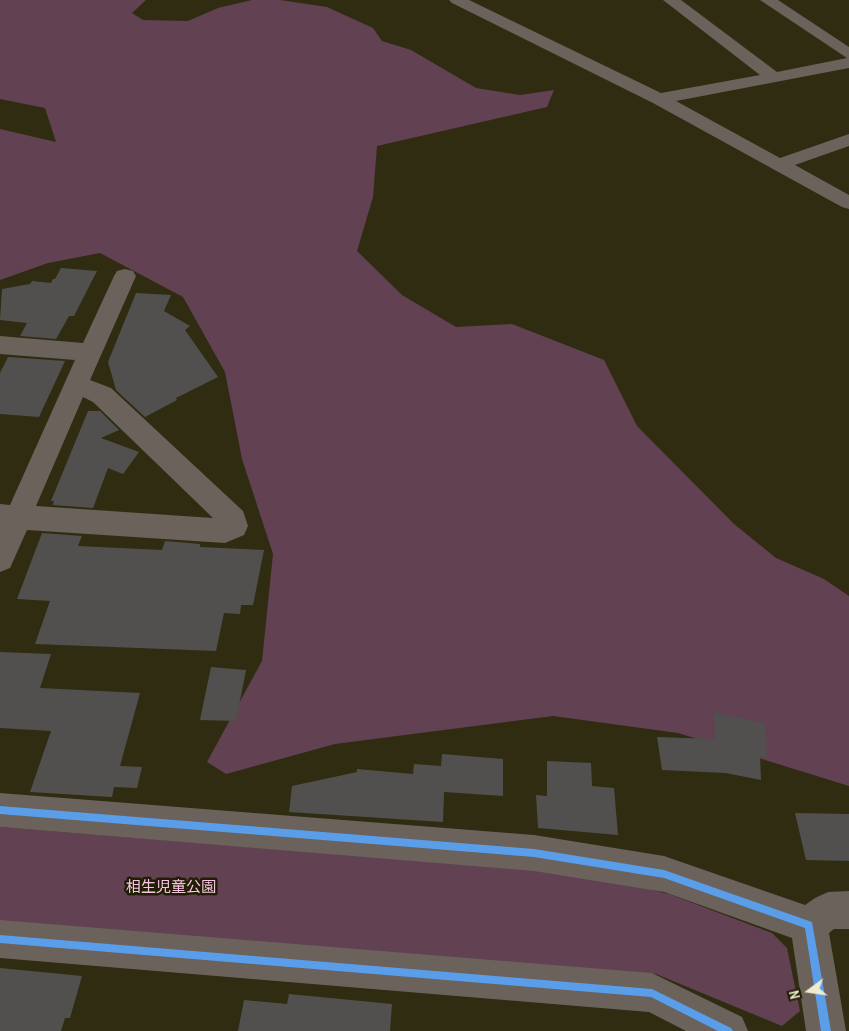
<!DOCTYPE html>
<html>
<head>
<meta charset="utf-8">
<style>
  body { margin:0 }
  #map { position:relative; width:849px; height:1031px; overflow:hidden; background:#302c12; font-family:"Archivo Narrow",sans-serif }
  canvas { display:block }
  .north { position:absolute; left:784px; top:966px; width:50px; height:50px; -webkit-text-stroke:4px #211e05; paint-order:stroke; rotate:256deg; font-size:14px; font-weight:700; line-height:20px; text-align:center; color:#eeeacb }
  .north::after { content:''; display:block; margin:auto; width:18px; height:22px; background:#eeeacb; clip-path:polygon(50% 0,100% 100%,50% 72%,0 100%) }
</style>
</head>
<body>
<div id="map">
<canvas width="849" height="1031"></canvas>
<div class="north">N</div>
</div>
<script>
const ctx = document.querySelector('canvas').getContext('2d');
ctx.lineJoin = 'round';
function fillPath(path, color) { ctx.fillStyle = color; ctx.fill(path, 'evenodd'); }
const poly = rows => new Path2D(rows.map(r => 'M' + r).join(''));
function write(font, color, halo, rows, align = 'center') {
  ctx.font = font + ' "Archivo Narrow","Noto Sans JP",sans-serif'; ctx.lineWidth = 5; ctx.setLineDash([]); ctx.textBaseline = 'middle'; ctx.strokeStyle = halo; ctx.fillStyle = color; for (const [text, x, y, turn = 0] of rows) {
    ctx.save(); ctx.translate(x, y); ctx.rotate((+turn || 0) * Math.PI / 180); ctx.textAlign = isNaN(turn) ? turn : align; if (halo) ctx.strokeText(text, 0, 0); ctx.fillText(text, 0, 0); ctx.restore();
  }
}
const green = poly([
  [0,0,146,0,132,13,143,20,188,21,218,8,252,0,280,0,327,7,373,28,382,41,411,50,476,88,520,95,554,90,547,107,377,146,373,197,357,251,402,295,456,327,512,324,604,360,637,426,734,524,776,558,824,579,849,596,849,786,678,733,553,716,335,744,226,774,207,762,262,661,273,554,242,459,225,372,183,297,100,253,48,263,0,280,0,129,56,142,45,108,0,99],
  [0,827,586,874,669,894,772,933,787,948,800,1011,782,1026,656,974,0,922]
]);
const building = poly([
  [61,268,97,271,74,316,69,316,56,339,20,336,27,323,0,320,2,289,30,284,32,281,51,283,53,279,55,279],
  [136,293,171,295,164,311,190,326,185,330,218,377,176,398,177,400,145,417,116,390,108,362],
  [8,357,65,361,39,417,0,414,0,373],
  [88,411,100,411,119,430,101,438,139,452,123,474,108,468,93,508,53,505,54,501,51,501],
  [42,533,82,536,78,546,162,550,165,541,200,544,200,547,264,550,253,605,241,605,240,614,224,613,216,651,35,644,50,601,17,599],
  [0,652,51,654,40,688,140,693,120,766,142,767,137,788,114,787,112,797,30,792,51,731,0,728],
  [211,667,246,670,236,721,200,720],
  [714,713,765,723,767,757,760,756,761,780,726,773,662,770,657,737,715,739],
  [442,754,503,759,503,796,444,792,443,822,289,812,292,786,357,772,357,769,413,774,414,764,441,766],
  [547,761,591,763,592,786,614,788,618,835,538,828,536,795,547,796],
  [795,813,849,814,849,861,806,860],
  [0,968,82,976,70,1018,65,1018,61,1031,0,1031],
  [289,994,392,1004,390,1031,238,1031,244,1000,287,1004]
]);
const minor = poly([
  [449,0,469,0,661,93,760,75,663,0,681,0,777,72,847,58,760,0,778,0,849,47,849,68,676,101,780,158,849,134,849,146,795,165,849,195,849,209,842,207,653,103,452,3,449,0],
  [125,269,133,271,136,276,90,380,111,388,243,511,248,526,244,535,225,543,27,530,10,568,0,572,0,504,10,505,75,360,0,354,0,336,83,343,114,276,117,271,125,269],
  [83,397,93,402,213,518,36,506,83,397],
  [0,793,534,835,664,856,805,905,815,898,828,892,849,891,849,929,834,929,829,933,846,1031,806,1031,792,938,664,892,534,871,0,827,0,793],
  [0,920,652,973,742,1017,748,1031,686,1031,649,1012,0,958,0,920]
]);
const cycleway = poly([
  [0,806,534,849,664,870,812,922,831,1031,821,1031,805,928,664,878,534,857,0,814,0,806],
  [0,935,652,989,731,1028,733,1031,718,1031,651,997,0,943,0,935]
]);
const nearParknames = [
  ["相生児童公園",171,888]
];
fillPath(green, '#614152');
fillPath(building, '#51504e');
fillPath(minor, '#6a625b');
fillPath(cycleway, '#5a9eea');
write('15px', '#f7c5e3', '#211e05', nearParknames);
</script>
</body>
</html>
